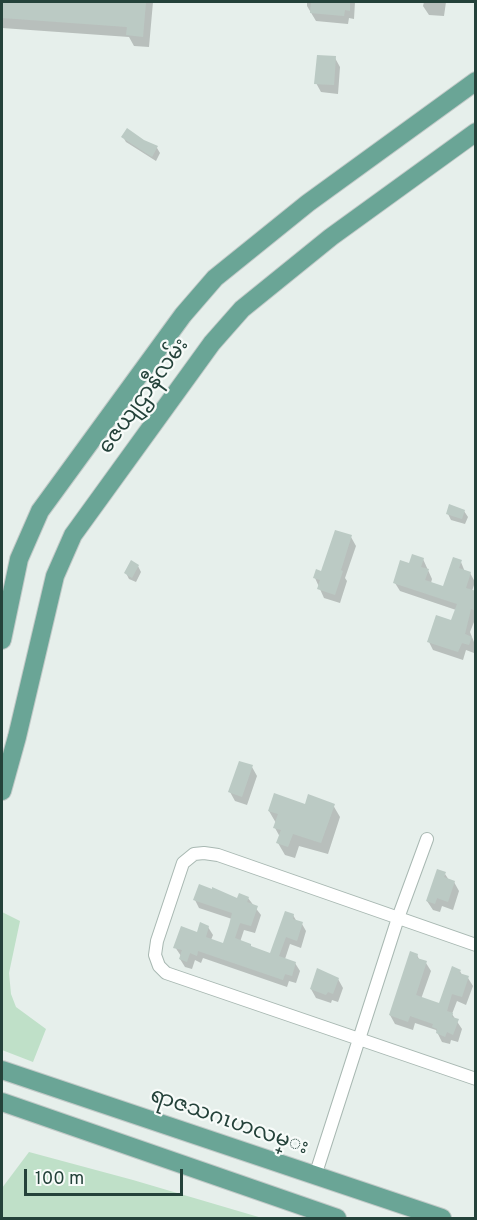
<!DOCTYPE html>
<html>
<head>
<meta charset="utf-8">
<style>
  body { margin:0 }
  #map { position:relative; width:477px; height:1220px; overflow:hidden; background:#e6efeb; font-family:Overpass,sans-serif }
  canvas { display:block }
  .frame { position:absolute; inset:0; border:3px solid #24423a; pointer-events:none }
  .scale { position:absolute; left:24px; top:1169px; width:159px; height:27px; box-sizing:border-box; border:3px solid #24423a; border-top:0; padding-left:8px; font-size:18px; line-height:21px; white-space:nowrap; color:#24423a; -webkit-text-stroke:4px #f7fbf9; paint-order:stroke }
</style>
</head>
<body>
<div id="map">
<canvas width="477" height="1220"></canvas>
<div class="frame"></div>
<div class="scale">100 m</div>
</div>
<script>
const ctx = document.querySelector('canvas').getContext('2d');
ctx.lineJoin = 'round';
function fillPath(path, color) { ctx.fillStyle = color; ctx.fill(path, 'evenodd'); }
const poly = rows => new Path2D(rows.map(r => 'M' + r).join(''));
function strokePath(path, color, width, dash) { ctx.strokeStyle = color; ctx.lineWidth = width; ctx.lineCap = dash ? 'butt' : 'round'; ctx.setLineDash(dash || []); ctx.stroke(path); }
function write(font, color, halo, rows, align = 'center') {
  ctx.font = font + ' Overpass,"Noto Sans Myanmar",sans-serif'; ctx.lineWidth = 4.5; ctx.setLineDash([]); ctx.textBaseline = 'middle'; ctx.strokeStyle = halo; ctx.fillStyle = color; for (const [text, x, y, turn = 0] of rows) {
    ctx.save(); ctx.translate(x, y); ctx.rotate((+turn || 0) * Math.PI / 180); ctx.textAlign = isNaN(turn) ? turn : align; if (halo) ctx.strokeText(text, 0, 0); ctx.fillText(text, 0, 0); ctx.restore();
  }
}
const green = poly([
  [2,912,20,921,9,973,11,994,16,1007,46,1029,33,1062,2,1050],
  [29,1152,133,1180,262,1218,2,1218,2,1188]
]);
const shadow = poly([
  [2,2,153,2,149,47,134,46,129,37,2,28],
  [307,2,355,2,354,19,349,18,348,24,316,21,307,6],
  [424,2,446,2,444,16,429,15,423,6],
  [335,58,340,67,338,94,321,92,316,83],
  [123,137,143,141,157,148,160,153,156,161,126,142],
  [464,511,468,517,465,524,451,520,448,514],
  [351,537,356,546,345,578,347,581,340,603,324,598,315,578,322,573],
  [423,559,432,579,431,583,444,588,461,562,465,572,470,573,475,582,472,591,476,593,476,617,470,632,476,647,474,653,466,650,463,660,433,650,429,642,452,622,456,610,400,591,395,583,410,565],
  [138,566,141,572,136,582,129,579,126,573],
  [252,767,257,776,247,805,235,801,230,792],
  [333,805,340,817,328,854,299,846,295,858,285,855,278,843,280,837,275,828,276,823,269,811,306,806],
  [445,874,449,880,454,882,459,891,453,910,442,906,440,912,433,910,427,901],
  [248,898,261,915,255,933,244,930,240,942,271,955,293,915,297,922,302,924,306,931,301,948,290,944,285,959,295,963,300,971,296,983,289,981,287,987,203,958,201,963,195,960,192,969,185,967,180,959,181,956,175,947,208,927,213,935,211,940,224,945,232,919,199,908,195,900],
  [417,955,420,961,426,963,431,971,421,999,440,1005,460,971,462,975,468,978,473,986,466,1005,457,1001,452,1014,462,1029,458,1042,451,1040,450,1044,442,1042,436,1030,415,1023,413,1030,395,1024,390,1015],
  [338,979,343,988,338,1002,332,1000,331,1003,316,998,311,989]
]);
const building = poly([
  [2,2,146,2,143,37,126,35,127,27,2,18],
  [311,2,350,2,350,11,345,10,344,16,310,13],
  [317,55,336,56,334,85,314,84],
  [127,128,144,140,158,146,152,157,121,137],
  [449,504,465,510,462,519,446,514],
  [335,530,352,535,341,570,343,571,335,595,317,589,320,580,313,578,316,569,321,571],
  [412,554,424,558,421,567,429,569,425,580,443,586,453,557,462,560,459,568,471,572,466,588,476,591,476,611,471,609,465,634,472,637,469,645,462,643,458,652,427,642,436,615,451,620,457,604,393,583,400,560,409,563],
  [131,560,139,565,132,578,124,573],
  [239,761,253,765,242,797,228,792],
  [274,793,305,804,308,794,335,804,321,843,293,834,288,847,276,843,281,830,273,828,278,814,268,811],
  [437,869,446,872,444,877,455,881,448,902,437,898,435,904,426,901],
  [199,884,212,889,212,887,237,898,239,893,249,897,247,902,258,906,251,926,240,923,235,938,251,944,251,946,270,953,285,911,294,914,293,919,303,922,297,941,286,937,279,956,296,962,292,976,285,974,283,980,198,951,197,956,190,953,187,962,179,959,182,950,173,948,181,926,197,932,200,922,209,926,206,937,223,943,229,925,232,913,193,900],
  [410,951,418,954,417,958,427,961,416,995,439,1003,452,966,461,970,459,973,469,976,462,997,452,994,447,1011,453,1013,452,1017,459,1019,453,1035,447,1032,445,1037,436,1033,437,1029,432,1027,433,1024,410,1016,408,1022,389,1015],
  [317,968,339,978,333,994,328,992,326,995,310,989]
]);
const street = poly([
  [476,945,218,855,204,853,194,854,183,863,157,941,155,955,159,966,166,973,476,1079],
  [315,1176,398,918,427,839]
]);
const primary = poly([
  [2,640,19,559,40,511,183,315,215,278,308,203,476,81],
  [2,791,17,737,55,576,73,535,212,343,242,309,331,237,476,132],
  [2,1070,442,1218],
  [2,1102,337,1218]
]);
const streetNames = [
  ["ဇေယျဌာနီလမ်း",145,397,-54],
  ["ရာဇသဂၤဟလမ္း",229,1123,19]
];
fillPath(green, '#bfe0c8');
fillPath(shadow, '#0003');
fillPath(building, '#bbcac4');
strokePath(street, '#a8b8b2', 14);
strokePath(primary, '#c2cac8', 20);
strokePath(street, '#fff', 12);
strokePath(primary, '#6aa596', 18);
write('21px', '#24423a', '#f7fbf9', streetNames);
</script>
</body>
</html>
